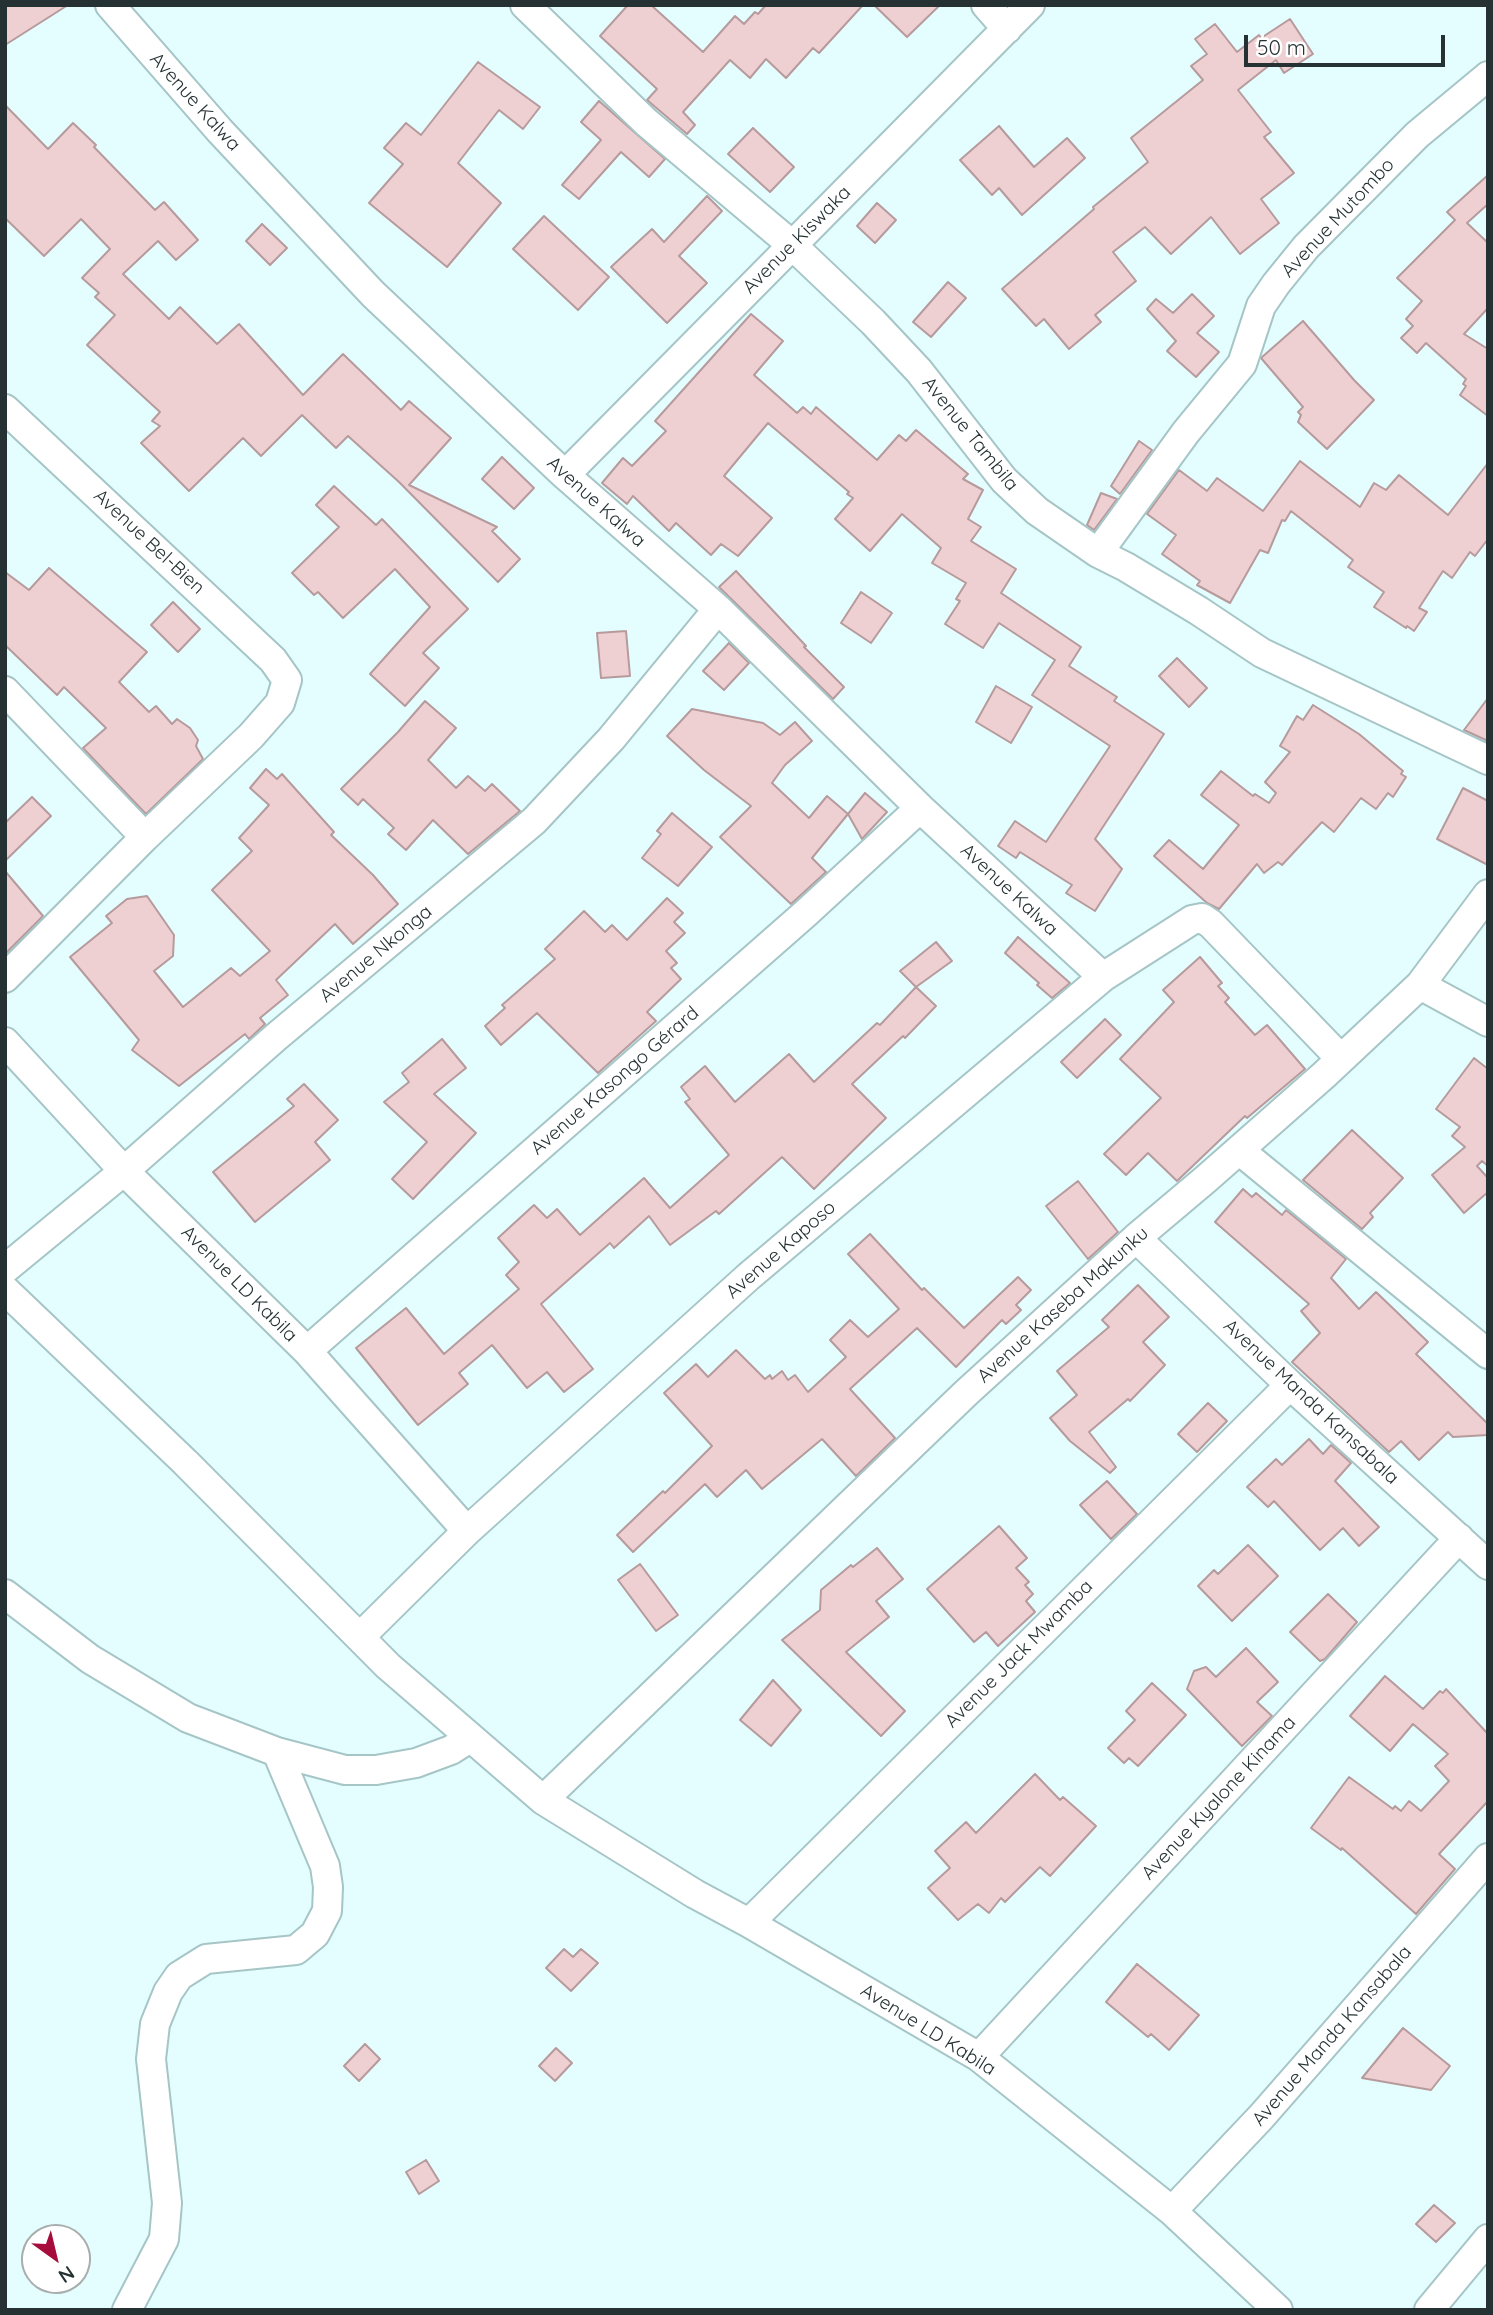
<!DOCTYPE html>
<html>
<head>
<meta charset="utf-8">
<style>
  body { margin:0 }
  #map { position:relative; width:1493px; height:2315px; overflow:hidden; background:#e4feff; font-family:Quicksand,sans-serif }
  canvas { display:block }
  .frame { position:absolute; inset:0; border:7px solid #253132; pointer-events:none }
  .north { position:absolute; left:21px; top:2224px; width:70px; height:70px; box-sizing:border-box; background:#fff; border:2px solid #a8adad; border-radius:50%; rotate:146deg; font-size:19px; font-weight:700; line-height:28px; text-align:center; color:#253132 }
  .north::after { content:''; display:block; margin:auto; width:24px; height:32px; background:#a60d3d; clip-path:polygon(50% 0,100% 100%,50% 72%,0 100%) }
  .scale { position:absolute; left:1244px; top:35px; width:201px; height:32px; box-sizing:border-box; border:4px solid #253132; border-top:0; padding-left:9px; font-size:21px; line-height:24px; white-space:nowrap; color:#253132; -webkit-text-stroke:5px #fff; paint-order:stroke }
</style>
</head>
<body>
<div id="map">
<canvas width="1493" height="2315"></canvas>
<div class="frame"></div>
<div class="north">N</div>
<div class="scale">50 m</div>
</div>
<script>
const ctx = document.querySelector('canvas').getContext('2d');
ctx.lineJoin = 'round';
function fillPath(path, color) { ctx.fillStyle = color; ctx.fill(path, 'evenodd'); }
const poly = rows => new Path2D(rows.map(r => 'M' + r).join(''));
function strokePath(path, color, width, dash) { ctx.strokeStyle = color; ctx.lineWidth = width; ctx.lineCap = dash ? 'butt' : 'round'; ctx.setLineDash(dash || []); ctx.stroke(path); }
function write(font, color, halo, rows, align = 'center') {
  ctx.font = font + ' Quicksand,sans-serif'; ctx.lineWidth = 5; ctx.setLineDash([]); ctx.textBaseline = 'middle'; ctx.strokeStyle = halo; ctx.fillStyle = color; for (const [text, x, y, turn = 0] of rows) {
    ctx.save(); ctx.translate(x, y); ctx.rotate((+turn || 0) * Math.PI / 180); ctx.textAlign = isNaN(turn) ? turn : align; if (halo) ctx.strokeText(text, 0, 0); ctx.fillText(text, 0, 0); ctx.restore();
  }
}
const building = poly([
  [5,5,68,5,5,45,5,5],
  [628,5,651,5,703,52,735,16,744,24,755,12,758,14,766,5,863,5,819,53,813,48,786,78,766,59,750,78,730,60,683,112,695,125,687,134,647,100,657,89,600,36,628,5],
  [874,5,940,5,907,37,874,5],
  [1290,19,1313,54,1284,73,1276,60,1238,90,1271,132,1264,137,1294,173,1261,199,1279,223,1240,254,1211,217,1171,254,1145,227,1113,252,1136,281,1095,315,1101,322,1069,349,1044,319,1036,326,1002,289,1094,209,1093,207,1148,162,1131,138,1203,80,1191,66,1207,54,1195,39,1215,24,1237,52,1259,35,1261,38,1290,19],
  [478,62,540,107,523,129,499,110,458,163,501,203,447,267,369,203,403,164,384,148,406,123,421,135,478,62],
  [599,101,665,159,649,177,621,152,579,199,562,185,601,140,581,122,599,101],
  [5,105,48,149,73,123,96,145,94,147,155,210,164,202,198,240,176,260,158,241,123,274,169,319,180,307,217,344,239,324,303,395,343,354,401,410,409,401,451,438,409,485,497,527,492,531,520,559,498,582,399,482,348,436,336,448,302,415,261,456,243,438,189,491,141,443,160,426,152,421,160,412,87,345,115,315,95,297,99,293,82,278,110,249,81,219,44,256,5,218,5,105],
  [999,126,1034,167,1067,138,1085,158,1022,215,999,188,992,195,960,160,999,126],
  [753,128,794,167,770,192,728,154,753,128],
  [1488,175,1488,204,1467,223,1488,243,1488,308,1464,334,1488,349,1488,416,1460,395,1466,386,1463,384,1466,379,1426,343,1417,353,1401,338,1413,326,1406,319,1422,301,1397,278,1455,220,1447,212,1488,175],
  [707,196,722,211,679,256,707,283,667,323,611,267,652,229,664,242,707,196],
  [877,203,896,220,875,243,857,226,877,203],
  [544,216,609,277,578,310,513,249,544,216],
  [262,224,287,248,270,265,246,241,262,224],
  [948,282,966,298,931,337,913,322,948,282],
  [1192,294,1214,316,1197,333,1219,352,1196,377,1167,351,1176,341,1147,309,1156,299,1173,313,1192,294],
  [751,314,783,341,754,375,797,413,803,407,811,414,816,407,877,460,899,435,906,441,916,430,968,474,963,479,983,490,968,519,981,527,971,541,1016,569,1001,593,1081,647,1069,666,1117,697,1114,701,1164,734,1095,839,1122,869,1095,911,1066,893,1072,885,1020,852,1016,858,998,846,1015,821,1046,842,1110,746,1032,695,1055,660,999,623,983,648,945,624,960,601,956,599,966,583,932,563,941,548,902,514,870,551,835,519,853,498,847,494,849,492,768,423,724,476,772,518,738,556,721,544,711,555,676,523,669,531,633,496,627,504,602,483,623,458,632,466,666,431,655,421,751,314],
  [1303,321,1354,380,1374,400,1327,449,1298,422,1301,415,1298,412,1303,407,1261,358,1303,321],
  [1139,441,1152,450,1120,494,1111,486,1139,441],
  [502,457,534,488,514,509,482,479,502,457],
  [1300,461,1360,507,1374,483,1386,490,1399,475,1448,515,1488,463,1488,539,1475,556,1470,552,1452,578,1443,571,1419,608,1427,612,1414,631,1407,626,1406,628,1374,607,1384,592,1348,567,1353,560,1291,511,1285,521,1282,520,1268,553,1260,550,1230,603,1197,585,1200,581,1162,554,1176,535,1147,514,1179,470,1207,491,1217,478,1263,511,1300,461],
  [334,486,376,525,382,519,468,609,423,653,439,668,405,706,370,674,430,607,395,569,343,618,318,592,314,595,292,573,339,527,316,505,334,486],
  [1101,493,1117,499,1094,530,1087,525,1101,493],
  [49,568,147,652,119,682,149,712,156,706,172,724,177,719,190,728,198,740,196,746,203,759,146,814,83,748,106,728,64,687,57,695,5,645,5,572,29,590,49,568],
  [736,571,806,646,804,647,844,687,833,699,719,587,736,571],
  [861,592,892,613,871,643,841,623,861,592],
  [173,602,200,629,178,652,151,625,173,602],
  [626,631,630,676,601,678,597,633,626,631],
  [729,643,749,663,724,690,703,671,729,643],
  [1177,658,1207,688,1189,707,1159,676,1177,658],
  [996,686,1032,707,1011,743,976,722,996,686],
  [1488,698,1488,741,1464,730,1488,698],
  [425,701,456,728,428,760,456,788,468,776,485,791,492,784,520,811,468,854,433,820,406,850,388,834,394,828,363,799,358,805,341,789,398,732,425,701],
  [1313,705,1359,734,1403,771,1401,774,1406,777,1393,797,1388,793,1376,809,1361,798,1334,832,1322,822,1282,865,1278,862,1264,873,1257,864,1219,909,1207,903,1154,856,1169,840,1203,869,1239,825,1201,795,1221,771,1253,796,1255,794,1269,803,1276,793,1265,782,1290,752,1280,746,1297,716,1303,720,1313,705],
  [692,709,763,723,780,735,795,722,812,741,785,765,772,783,809,818,827,796,848,814,812,858,826,872,791,904,720,837,751,806,704,770,667,736,692,709],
  [266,769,277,779,282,774,334,832,331,835,373,875,398,904,353,944,335,924,276,980,288,995,260,1018,265,1024,249,1039,245,1034,179,1086,132,1050,139,1040,70,957,112,923,106,916,127,899,147,896,174,935,173,956,154,971,183,1007,231,968,240,976,270,951,212,890,252,851,239,838,269,805,250,788,266,769],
  [1463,788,1488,801,1488,865,1437,839,1463,788],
  [865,793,887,812,862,839,848,814,865,793],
  [32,797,51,816,5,861,5,823,32,797],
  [672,813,712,847,678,886,642,858,661,834,657,831,672,813],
  [5,871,43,916,5,954,5,871],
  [667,898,683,913,674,922,685,933,666,951,677,963,671,968,681,979,647,1012,656,1021,598,1073,537,1013,501,1045,485,1026,505,1008,502,1005,555,959,545,949,584,911,605,932,612,925,627,940,667,898],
  [1018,937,1070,983,1052,998,1037,985,1039,983,1005,953,1018,937],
  [936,942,952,961,916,987,900,971,936,942],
  [1200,957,1222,983,1218,986,1229,998,1225,1002,1255,1035,1267,1025,1305,1069,1247,1118,1245,1116,1177,1181,1148,1153,1126,1175,1104,1154,1161,1098,1120,1059,1174,1002,1163,990,1200,957],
  [916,987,936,1006,905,1038,903,1036,852,1084,886,1118,814,1189,782,1157,719,1214,716,1211,670,1245,649,1216,614,1248,610,1243,541,1304,593,1369,564,1392,547,1372,527,1388,492,1345,459,1373,468,1384,418,1425,356,1348,406,1308,444,1354,519,1289,506,1275,519,1262,498,1238,534,1205,547,1218,557,1209,580,1235,644,1178,670,1208,729,1155,685,1102,690,1099,681,1087,705,1066,735,1102,789,1054,814,1082,877,1023,880,1025,916,987],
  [1105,1019,1121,1035,1077,1078,1061,1062,1105,1019],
  [442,1039,466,1068,434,1094,476,1133,413,1199,392,1179,427,1142,384,1102,409,1082,402,1073,442,1039],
  [1474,1058,1488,1069,1488,1166,1482,1161,1477,1166,1488,1178,1488,1192,1464,1213,1432,1175,1465,1147,1452,1136,1460,1127,1436,1109,1474,1058],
  [304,1084,338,1120,315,1142,330,1160,255,1222,213,1172,294,1106,287,1099,304,1084],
  [1352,1130,1403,1178,1370,1213,1373,1217,1362,1229,1303,1180,1352,1130],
  [1078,1181,1118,1232,1088,1259,1046,1206,1078,1181],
  [1243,1189,1252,1197,1256,1193,1282,1215,1286,1210,1346,1259,1331,1278,1359,1309,1376,1292,1428,1342,1416,1354,1488,1424,1488,1435,1453,1437,1448,1432,1419,1460,1401,1441,1389,1452,1292,1362,1320,1333,1301,1311,1309,1304,1215,1222,1243,1189],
  [870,1234,922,1290,924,1288,964,1328,1018,1277,1031,1290,1016,1305,1021,1310,1006,1324,1002,1320,956,1367,917,1328,850,1389,895,1438,856,1476,822,1439,762,1489,746,1470,717,1497,705,1484,633,1552,617,1535,663,1491,665,1493,712,1446,664,1393,696,1364,708,1377,736,1350,765,1379,770,1375,772,1379,782,1371,788,1380,795,1375,808,1392,846,1357,830,1340,850,1320,868,1337,899,1309,848,1254,870,1234],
  [1138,1285,1169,1317,1143,1342,1165,1365,1130,1401,1128,1399,1089,1432,1116,1467,1110,1473,1070,1441,1050,1418,1077,1395,1057,1371,1109,1327,1102,1320,1138,1285],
  [1208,1403,1227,1421,1197,1452,1178,1434,1208,1403],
  [1309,1439,1323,1454,1331,1445,1351,1463,1335,1481,1379,1527,1359,1546,1343,1528,1320,1550,1274,1501,1268,1507,1247,1487,1276,1459,1282,1465,1309,1439],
  [1107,1481,1137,1514,1111,1539,1080,1505,1107,1481],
  [999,1526,1027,1558,1016,1568,1029,1582,1025,1585,1033,1594,1026,1601,1035,1612,998,1646,986,1632,974,1642,927,1589,999,1526],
  [1248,1545,1278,1576,1232,1621,1198,1586,1214,1570,1218,1574,1248,1545],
  [877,1548,903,1579,876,1601,889,1617,846,1652,905,1711,881,1736,782,1640,820,1610,821,1590,851,1565,853,1567,877,1548],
  [640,1564,678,1615,656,1631,618,1580,640,1564],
  [1328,1594,1357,1622,1325,1659,1320,1661,1290,1632,1328,1594],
  [1246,1648,1278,1682,1257,1702,1272,1716,1242,1746,1187,1689,1194,1671,1206,1667,1216,1677,1246,1648],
  [1385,1676,1423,1709,1440,1691,1443,1693,1446,1689,1488,1734,1488,1801,1439,1854,1455,1869,1416,1914,1342,1848,1341,1850,1311,1828,1349,1777,1393,1809,1395,1806,1401,1811,1409,1801,1421,1811,1449,1781,1435,1766,1448,1754,1413,1724,1390,1751,1350,1716,1385,1676],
  [773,1680,801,1710,771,1746,740,1720,773,1680],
  [1152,1683,1186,1715,1138,1766,1129,1758,1124,1763,1108,1748,1135,1720,1126,1711,1152,1683],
  [1035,1774,1060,1800,1063,1797,1096,1826,1050,1876,1040,1867,1005,1902,1001,1898,989,1913,978,1904,958,1920,928,1888,950,1868,935,1851,966,1822,976,1833,1035,1774],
  [564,1949,573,1957,581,1949,598,1963,571,1991,546,1968,564,1949],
  [1137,1964,1199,2015,1169,2050,1151,2034,1148,2037,1106,2002,1137,1964],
  [1403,2028,1450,2066,1431,2090,1362,2078,1403,2028],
  [365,2044,380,2059,359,2081,344,2066,365,2044],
  [556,2048,572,2063,555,2081,539,2066,556,2048],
  [426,2160,439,2181,419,2194,406,2172,426,2160],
  [1434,2205,1455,2223,1436,2242,1416,2224,1434,2205]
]);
const street = poly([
  [110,5,220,131,373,294,565,475,718,609,920,808,1103,977],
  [525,5,646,122,792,245,873,322,919,371,1004,480,1037,511,1098,553,1126,567,1199,611,1262,653,1488,760],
  [986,5,1007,29],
  [5,409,273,660,287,680,280,703,251,736,145,837,5,978],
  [565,475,1030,5],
  [1098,553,1186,432,1242,364,1261,306,1276,284,1306,247,1417,135,1488,76],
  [5,691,145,837],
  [1420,985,1488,1022],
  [5,1042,124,1171,307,1351,467,1531],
  [1239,1150,1488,1354],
  [1136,1238,1290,1385,1488,1565],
  [5,1269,124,1171,276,1037,534,821,611,739,718,609],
  [5,1290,185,1462,388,1666,543,1800,695,1894,749,1923,979,2057,1172,2211,1278,2310],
  [307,1351,806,913,920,808],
  [5,1594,90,1659,188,1718,277,1752,345,1770,376,1770,416,1763,451,1750,470,1738],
  [360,1637,467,1531,748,1277,1103,977,1192,920,1202,918,1211,924,1341,1059],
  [543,1800,966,1393,1136,1238,1206,1179,1324,1075,1420,985,1488,894],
  [749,1923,1290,1385],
  [979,2057,1459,1538],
  [1172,2211,1261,2117,1488,1858],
  [127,2310,164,2239,167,2203,151,2059,155,2024,168,1992,179,1976,206,1959,296,1950,315,1934,327,1911,328,1887,325,1866,277,1752],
  [1429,2310,1488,2239]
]);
const streetNames = [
  ["Avenue Kalwa",195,102,48],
  ["Avenue Mutombo",1338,218,-47],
  ["Avenue Kiswaka",797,240,-45],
  ["Avenue Tambila",970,434,51],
  ["Avenue Kalwa",596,502,42],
  ["Avenue Bel-Bien",149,542,43],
  ["Avenue Kalwa",1009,890,43],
  ["Avenue Nkonga",376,954,-40],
  ["Avenue Kasongo Gérard",615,1081,-41],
  ["Avenue Kaposo",781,1250,-41],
  ["Avenue LD Kabila",239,1284,45],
  ["Avenue Kaseba Makunku",1063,1305,-42],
  ["Avenue Manda Kansabala",1311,1402,43],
  ["Avenue Jack Mwamba",1019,1654,-45],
  ["Avenue Kyalone Kinama",1219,1798,-47],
  ["Avenue LD Kabila",928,2030,32],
  ["Avenue Manda Kansabala",1332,2036,-49]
];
fillPath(building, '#eed0d2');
strokePath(building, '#b69a9c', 2);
strokePath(street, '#a6c5c6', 32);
strokePath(street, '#fff', 28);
write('19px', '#253132', '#fff', streetNames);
</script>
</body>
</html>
